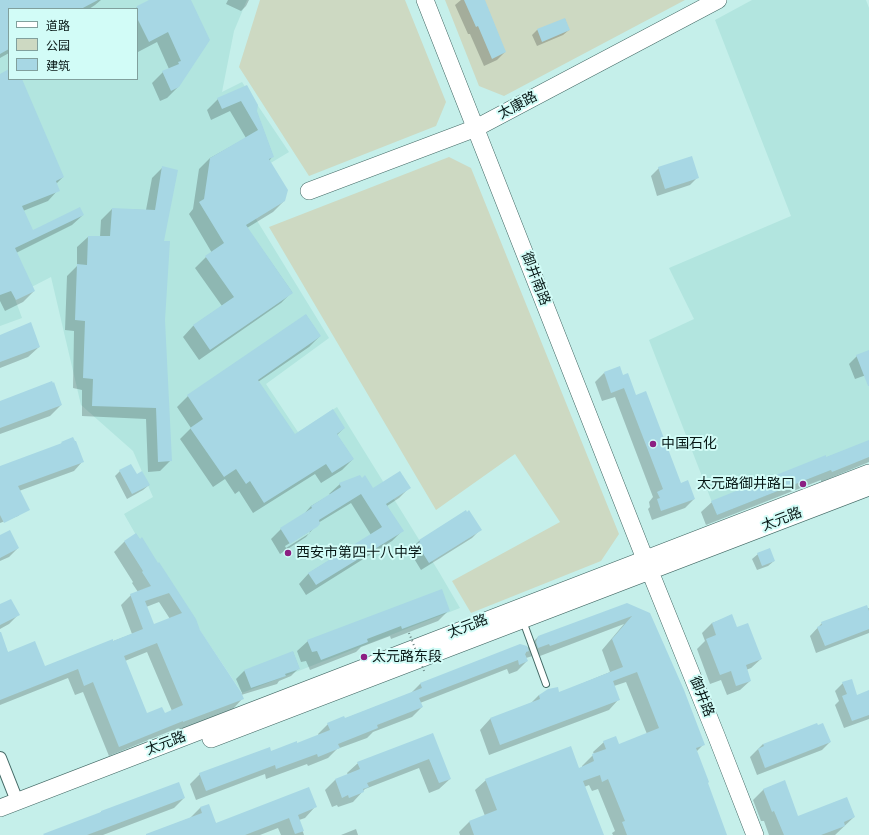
<!DOCTYPE html>
<html>
<head>
<meta charset="utf-8">
<style>
  body { margin:0 }
  #map { position:relative; width:869px; height:835px; overflow:hidden; background:#c5efea; font-family:"Roboto Condensed","Noto Sans SC",sans-serif }
  canvas { display:block }
  .legend { position:absolute; left:8px; top:8px; width:130px; height:72px; box-sizing:border-box; background:#d2fcf7; border:1px solid #81a09d; margin:0; padding:5px 7px; list-style:none; font-size:12px; color:#071715 }
  .legend li { display:flex; align-items:center; gap:8px; height:20px }
  .legend b { width:20px; border:1px solid #81a09d }
</style>
</head>
<body>
<div id="map">
<canvas width="869" height="835"></canvas>
<ul class="legend">
<li><b style="height:5px;background:#fff"></b>道路</li>
<li><b style="height:11px;background:#cdd9c2"></b>公园</li>
<li><b style="height:11px;background:#a7d7e4"></b>建筑</li>
</ul>
</div>
<script>
const ctx = document.querySelector('canvas').getContext('2d');
ctx.lineJoin = 'round';
function fillPath(path, color) { ctx.fillStyle = color; ctx.fill(path, 'evenodd'); }
const poly = rows => new Path2D(rows.map(r => 'M' + r).join(''));
function strokePath(path, color, width, dash) { ctx.strokeStyle = color; ctx.lineWidth = width; ctx.lineCap = dash ? 'butt' : 'round'; ctx.setLineDash(dash || []); ctx.stroke(path); }
function write(font, color, halo, rows, align = 'center') {
  ctx.font = font + ' "Roboto Condensed","Noto Sans SC",sans-serif'; ctx.lineWidth = 4; ctx.setLineDash([]); ctx.textBaseline = 'middle'; ctx.strokeStyle = halo; ctx.fillStyle = color; for (const [text, x, y, turn = 0] of rows) {
    ctx.save(); ctx.translate(x, y); ctx.rotate((+turn || 0) * Math.PI / 180); ctx.textAlign = isNaN(turn) ? turn : align; if (halo) ctx.strokeText(text, 0, 0); ctx.fillText(text, 0, 0); ctx.restore();
  }
}
const built = poly([
  [0,0,247,0,234,31,222,92,242,82,289,152,269,164,256,219,329,338,266,384,298,432,337,407,439,572,460,608,242,693,136,535,124,514,153,497,133,451,81,405,51,277,14,296,22,318,0,326],
  [9,9,137,9,137,79,9,79],
  [752,0,866,0,869,8,869,455,717,515,649,340,694,319,669,268,791,216,715,20]
]);
const green = poly([
  [260,0,405,0,446,102,436,126,309,176,239,67],
  [445,0,685,0,504,96,479,86],
  [449,157,471,168,619,534,601,561,471,613,452,581,560,522,515,454,436,510,269,227]
]);
const shadow = poly([
  [0,0,101,0,95,5,89,9,9,9,9,53,0,58],
  [151,0,189,0,178,87,167,98,160,101,152,83,163,72,169,69,157,42,138,52,137,51,137,9,134,9],
  [228,0,249,0,246,6,241,11,226,4],
  [461,0,484,0,505,52,497,60,484,66,470,34,468,34,455,5],
  [565,19,569,30,563,35,537,46,532,35,537,30],
  [9,70,9,79,21,79,63,177,56,184,58,190,48,201,23,211,32,231,83,215,72,225,16,253,34,291,23,302,5,311,0,301,0,75],
  [247,86,273,156,269,161,284,201,273,212,247,228,292,292,281,303,199,360,183,337,193,326,222,306,195,268,206,257,212,253,189,214,193,209,199,169,210,158,246,138,230,111,211,120,207,110,218,99],
  [163,167,164,320,171,460,160,471,148,472,146,419,82,416,82,390,73,388,74,331,65,330,67,276,77,266,77,247,88,237,100,237,101,220,112,209,146,210,152,178],
  [659,168,698,177,690,185,657,196,651,176],
  [306,315,320,336,309,347,258,382,294,435,344,428,337,435,353,459,342,470,321,483,315,474,253,513,239,491,235,494,225,479,213,487,180,439,191,428,177,407,188,396],
  [0,336,39,347,28,357,0,368],
  [869,351,869,374,855,379,849,364,857,356],
  [604,373,636,396,680,484,694,499,685,508,652,520,648,509,650,507,649,502,653,497,615,397,602,401,595,382],
  [0,402,61,405,50,416,0,434],
  [869,441,869,462,821,482,821,480,706,525,701,512,712,502],
  [62,443,82,462,74,471,19,491,27,508,18,516,0,523,0,468,60,445],
  [120,471,136,476,149,485,143,490,127,499,115,476],
  [340,484,373,489,409,488,399,498,387,506,402,531,392,541,306,595,299,584,309,573,371,535,351,503,318,523,306,537,280,554,271,539,281,529,304,514,311,506,330,495,329,494],
  [310,531,310,533,286,548,285,546],
  [436,530,480,530,472,538,421,570,410,552,412,550,411,549,419,541],
  [136,534,241,694,242,693,236,679,244,671,293,652,299,668,291,676,279,681,277,684,241,695,242,699,233,709,174,732,173,730,109,756,83,692,75,695,68,678,0,705,0,633,8,653,45,667,132,634,121,605,131,595,138,592,132,583,133,582,114,552,124,542],
  [159,602,170,619,153,625,146,607],
  [147,652,172,711,164,714,146,714,125,661],
  [0,536,18,548,9,557,0,561],
  [758,554,774,561,768,566,757,570,752,559],
  [627,604,704,744,696,752,726,835,613,835,612,833,615,831,598,789,592,791,589,785,584,787,603,835,460,835,459,832,469,822,485,816,475,790,486,780,578,769,582,768,582,766,594,754,593,752,604,742,618,745,647,734,626,682,614,686,619,699,609,710,489,755,480,730,490,719,531,703,539,695,559,693,610,672,602,650,624,624,540,656,539,654,526,658,527,661,517,671,509,674,507,669,420,703,422,707,412,717,373,732,367,738,337,749,328,758,308,766,307,764,266,779,265,774,196,800,190,784,200,774,297,744,319,736,318,734,328,724,344,719,411,693,420,684,520,645,527,648,538,637],
  [0,606,18,615,9,624,0,629],
  [869,608,869,633,816,653,810,636,822,623],
  [449,610,438,621,391,639,390,636,361,647,356,652,310,670,306,661,301,662,297,651,308,641],
  [731,616,736,628,761,659,751,668,746,670,750,681,740,690,727,695,721,680,710,684,697,649,705,641,702,633,712,623],
  [843,683,857,696,869,691,869,719,844,728,835,705,839,701,835,691],
  [432,734,450,779,439,789,429,793,419,768,365,789,353,802,338,807,337,805,332,807,325,790,335,780,348,775,347,773,358,763],
  [830,742,822,750,757,775,750,757,763,744],
  [764,789,798,818,854,817,835,835,769,835,764,821,761,821,753,800],
  [184,798,174,808,103,835,52,835,98,815,101,812],
  [208,805,216,824,315,807,305,818,299,820,304,835,281,835,278,828,260,835,147,835,190,818,200,808],
  [356,829,358,835,341,835]
]);
const building = poly([
  [0,0,98,0,81,9,9,9,9,49,0,54],
  [149,0,191,0,210,40,179,87,171,91,162,71,179,64,178,62,181,61,168,32,149,42,137,18,137,6],
  [464,0,485,0,506,52,492,59,478,26,476,27],
  [565,18,570,30,542,42,537,29],
  [9,69,9,79,22,79,64,177,56,181,60,191,22,206,33,230,80,207,84,215,15,248,35,291,16,300,11,291,0,295,0,74],
  [247,85,258,105,257,111,274,157,269,159,288,190,285,201,246,225,293,293,210,350,193,325,234,297,205,256,224,243,199,202,204,199,210,158,258,130,241,101,222,109,217,98],
  [692,156,699,178,665,189,658,167],
  [162,166,178,170,164,241,170,241,165,320,172,461,158,462,156,408,92,406,93,379,83,378,85,321,75,320,77,264,87,265,88,236,110,236,112,208,155,210],
  [306,314,321,336,258,380,295,434,333,409,345,428,337,434,354,459,332,473,326,464,264,503,250,481,246,484,236,469,224,477,190,428,203,419,187,395],
  [31,322,40,347,0,362,0,335],
  [869,350,869,386,868,386,856,355],
  [620,366,623,375,628,373,636,395,646,391,681,483,688,480,695,499,661,511,657,499,660,498,657,492,663,489,624,388,611,393,604,372],
  [52,381,53,383,54,382,62,405,0,428,0,401],
  [73,437,75,441,76,441,84,462,18,486,30,510,4,523,0,515,0,466,62,443,61,442],
  [869,440,869,457,832,472,831,470,717,515,711,501,826,455,826,457],
  [131,464,137,474,142,471,150,485,132,494,119,470],
  [400,471,411,488,386,504,404,531,316,585,308,573,382,527,361,494,319,520,320,524,317,527,290,544,280,528,312,508,311,506,341,487,339,483,360,475,362,478,365,475,373,488],
  [466,510,467,512,469,510,482,530,429,563,417,544,420,542,419,540],
  [10,530,19,548,0,558,0,535],
  [136,533,140,539,142,537,158,563,159,562,196,619,200,630,241,692,244,699,183,722,183,721,119,747,93,682,84,686,78,669,0,700,0,632,1,632,8,652,35,641,45,666,113,639,113,641,143,629,130,594,151,586,142,572,143,571,124,541],
  [169,593,182,613,154,624,145,601],
  [157,643,183,705,165,713,162,707,147,713,124,656],
  [770,548,775,561,762,566,757,553],
  [442,589,450,611,402,629,401,626,367,639,368,642,321,660,317,651,312,652,307,640],
  [11,599,20,615,0,625,0,604],
  [627,603,650,613,684,690,705,745,696,748,709,782,708,783,727,835,627,835,622,822,625,821,608,779,602,782,600,775,583,781,604,835,474,835,469,821,497,810,485,779,571,746,579,768,594,761,592,754,606,749,603,741,616,736,619,744,659,728,637,672,613,681,620,700,500,745,490,718,540,699,539,695,548,689,558,687,559,692,623,667,612,639,632,616,550,646,549,644,538,648,536,642,538,636],
  [867,605,869,611,869,629,825,646,817,627,822,625,821,622],
  [732,614,737,627,748,623,762,659,746,665,751,681,736,686,731,671,720,675,706,639,716,635,712,623],
  [520,644,527,646,529,651,526,652,526,653,525,654,528,661,519,665,518,660,419,698,423,707,377,725,378,728,338,744,340,748,318,757,317,754,276,769,275,765,206,791,199,773,270,747,271,751,297,741,297,743,330,730,327,723,344,716,345,718,422,688,420,683],
  [293,651,300,669,285,674,286,676,251,688,244,670],
  [852,679,857,695,869,690,869,715,852,721,842,696,847,694,842,682],
  [817,723,818,725,823,723,831,742,765,768,758,749,764,746,763,744],
  [433,733,451,779,439,783,429,759,367,783,369,787,363,789,364,792,349,798,348,795,342,798,335,779,360,769,357,762],
  [785,780,798,816,847,797,855,817,844,822,845,826,821,835,784,835,774,811,772,812,763,789],
  [179,782,185,798,87,835,44,835,43,834,101,812,101,811],
  [309,787,317,807,298,815,304,831,295,834,289,818,245,835,146,835,146,834,202,813,200,807,209,804,216,823]
]);
const lane = poly([
  [523,621,546,684]
]);
const street = poly([
  [0,758,17,801]
]);
const secondary = poly([
  [425,0,645,559,716,735,755,835],
  [309,191,476,128,718,0],
  [211,739,869,487],
  [0,808,869,473]
]);
const pathBridge = poly([
  [409,633,424,671]
]);
const markers = [
  [653,444,4,"#8c1f82"],
  [803,484,4,"#8c1f82"],
  [288,553,4,"#8c1f82"],
  [364,657,4,"#8c1f82"]
];
const streetNames = [
  ["太康路",518,106,-28],
  ["御井南路",535,279,69],
  ["太元路",782,520,-21],
  ["太元路",468,627,-21],
  ["御井路",701,697,68],
  ["太元路",166,744,-21]
];
const poiNames = [
  ["中国石化",661,444],
  ["太元路御井路口",795,484,"right"],
  ["西安市第四十八中学",296,553],
  ["太元路东段",372,657]
];
fillPath(built, '#b2e5df');
fillPath(green, '#cdd9c2');
fillPath(shadow, '#0003');
fillPath(building, '#a7d7e4');
strokePath(lane, '#436965', 8);
strokePath(street, '#436965', 14);
strokePath(secondary, '#436965', 18);
strokePath(lane, '#fff', 6);
strokePath(street, '#fff', 12);
strokePath(secondary, '#fff', 17);
strokePath(pathBridge, '#6a8784', 2, [1, 3]);
for (const [x, y, r, color] of markers) { const dot = new Path2D(); dot.arc(x, y, r, 0, 2 * Math.PI); ctx.fillStyle = color; ctx.fill(dot); strokePath(dot, '#d2fcf7', 1.5); }
write('14px', '#071715', '#d2fcf7', streetNames);
write('14px', '#071715', '#d2fcf7', poiNames, 'left');
</script>
</body>
</html>
